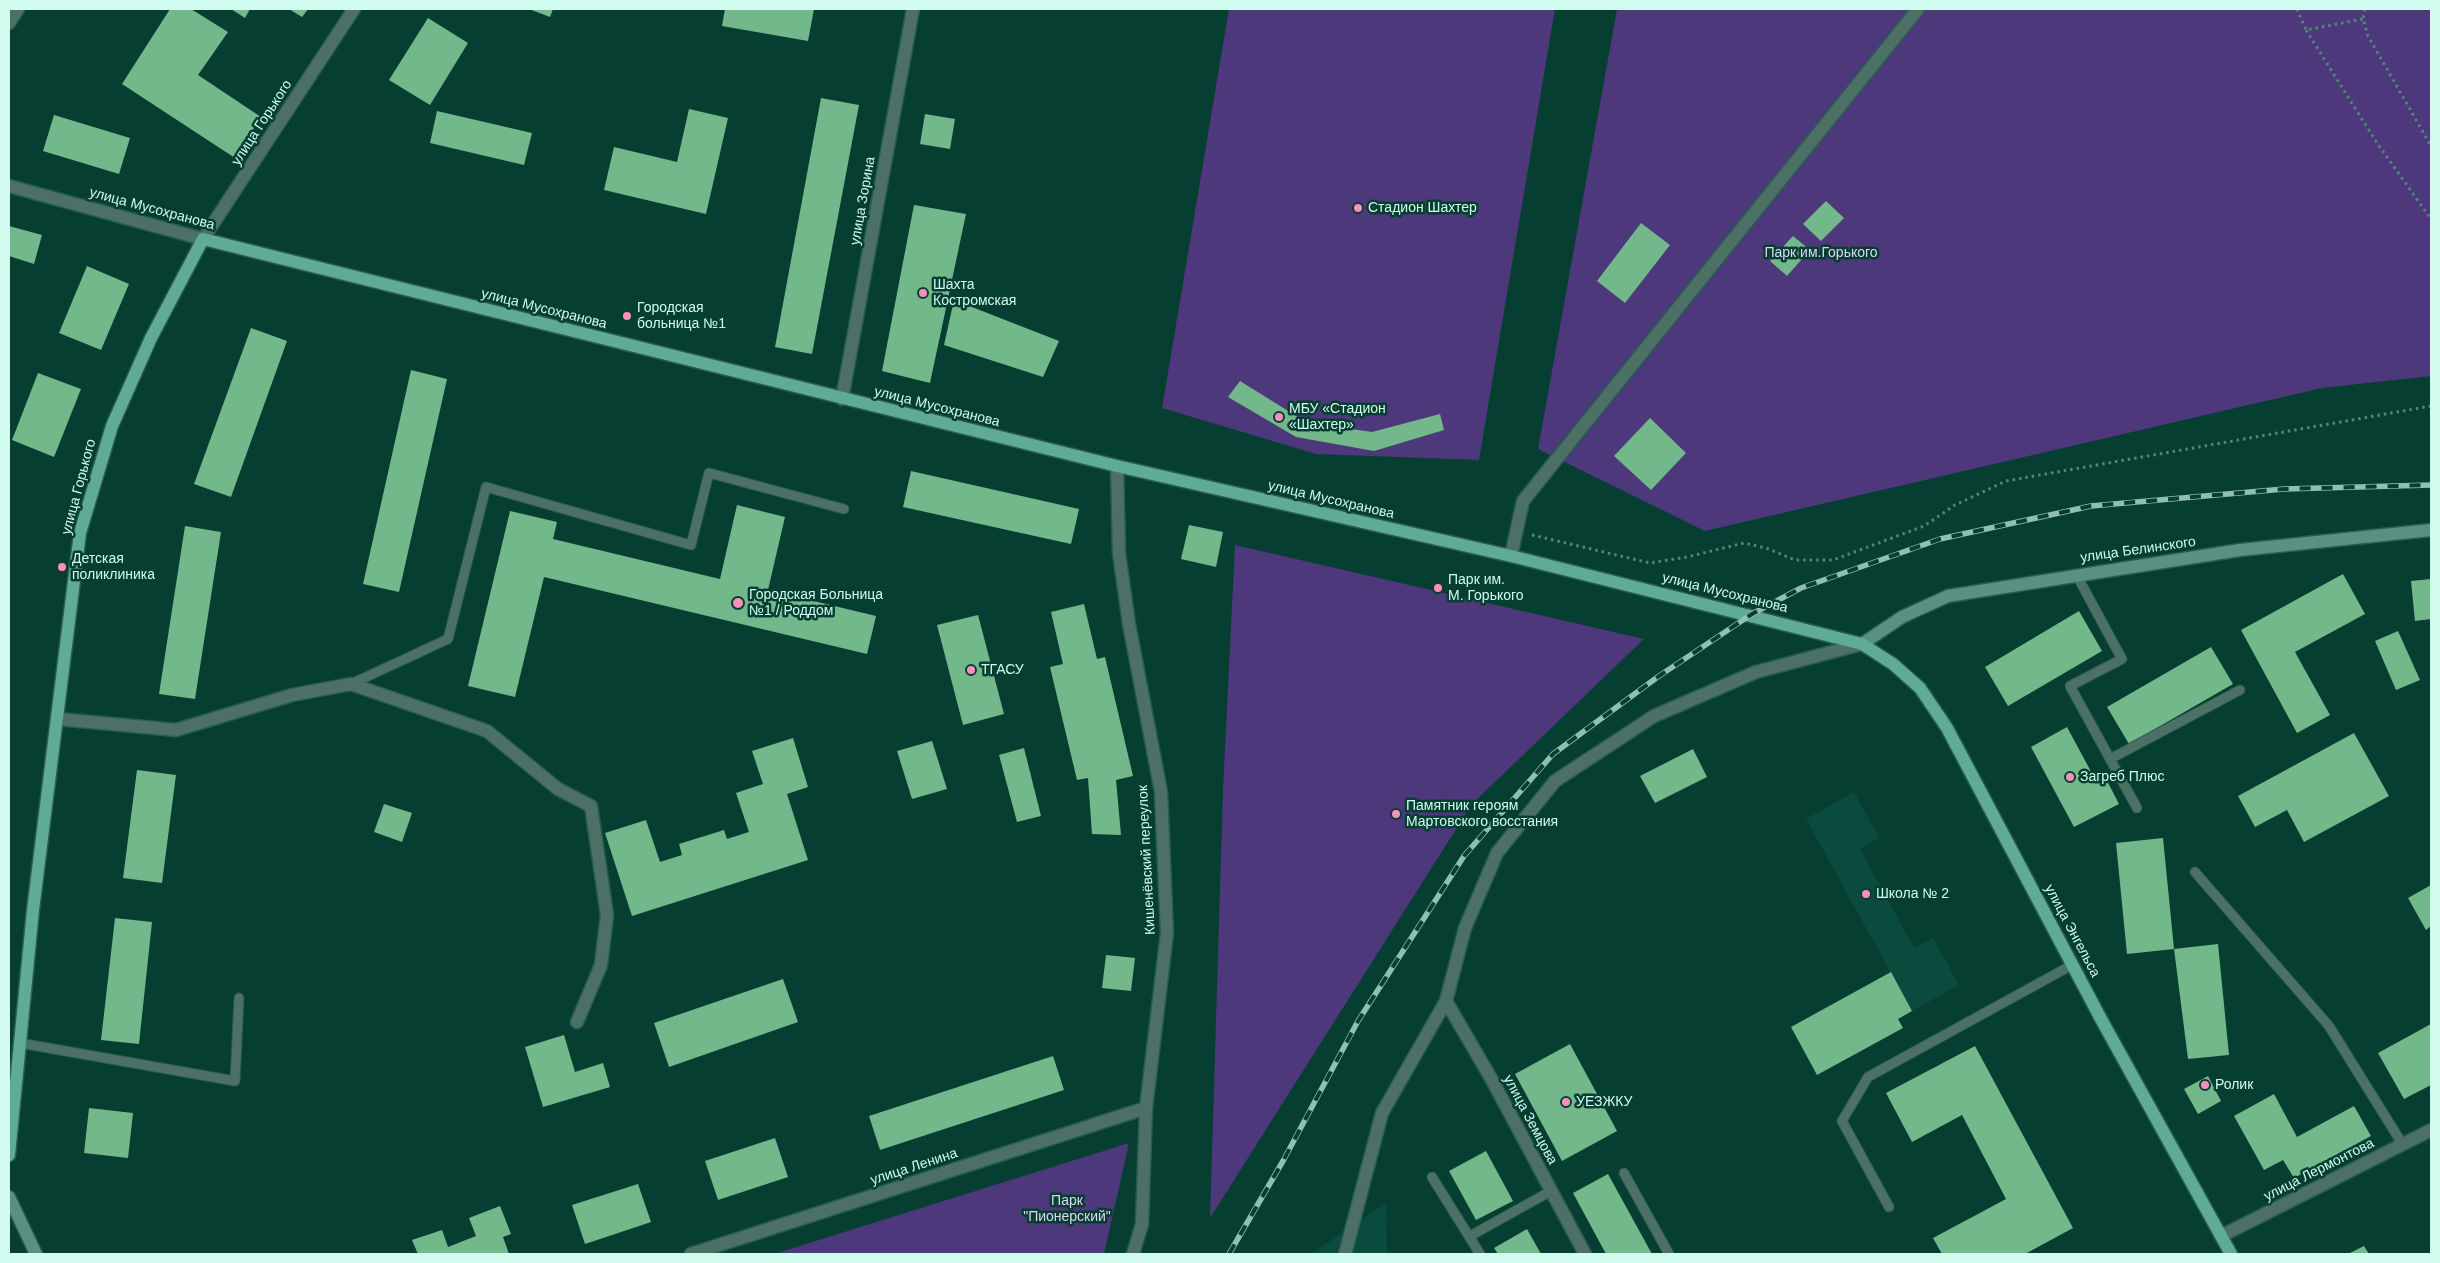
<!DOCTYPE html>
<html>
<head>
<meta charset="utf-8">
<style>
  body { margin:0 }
  #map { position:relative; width:2440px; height:1263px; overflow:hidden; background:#073e32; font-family:Arial,sans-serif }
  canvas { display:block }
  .frame { position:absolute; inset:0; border:10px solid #d0fbee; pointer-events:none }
</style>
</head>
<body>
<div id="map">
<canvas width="2440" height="1263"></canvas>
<div class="frame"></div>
</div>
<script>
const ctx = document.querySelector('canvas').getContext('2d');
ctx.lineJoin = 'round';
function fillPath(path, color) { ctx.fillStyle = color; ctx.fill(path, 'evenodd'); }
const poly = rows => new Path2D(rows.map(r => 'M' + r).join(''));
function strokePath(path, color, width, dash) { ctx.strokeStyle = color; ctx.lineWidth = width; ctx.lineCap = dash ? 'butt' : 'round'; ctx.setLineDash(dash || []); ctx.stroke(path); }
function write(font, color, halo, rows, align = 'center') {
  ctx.font = font + ' Arial,sans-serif'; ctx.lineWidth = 5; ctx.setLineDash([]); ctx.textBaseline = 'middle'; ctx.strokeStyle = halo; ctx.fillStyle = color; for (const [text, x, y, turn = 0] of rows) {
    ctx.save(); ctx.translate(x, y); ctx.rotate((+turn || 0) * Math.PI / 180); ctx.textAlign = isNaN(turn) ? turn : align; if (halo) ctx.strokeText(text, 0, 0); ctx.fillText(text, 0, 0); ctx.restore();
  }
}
const built = poly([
  [1854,792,1879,838,1860,849,1914,948,1933,938,1959,985,1912,1011,1806,819],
  [1386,1203,1387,1254,1311,1254]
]);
const green = poly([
  [1229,9,1555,9,1479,460,1316,454,1162,408],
  [1617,9,2431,9,2431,376,2322,388,1705,531,1538,449],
  [1235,545,1644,639,1472,804,1210,1218,1223,789],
  [1129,1143,1104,1254,774,1254]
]);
const building = poly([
  [170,9,191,9,228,32,198,75,261,117,235,158,122,84],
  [231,9,250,9,245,18],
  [289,9,308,9,302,17],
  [529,9,553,9,550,17],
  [725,9,814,9,808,41,722,26],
  [428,18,468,43,430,105,389,80],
  [821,98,859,105,812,354,775,347],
  [689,109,728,118,706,214,604,190,614,147,677,162],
  [437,111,532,133,524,165,430,143],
  [925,114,955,119,950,149,920,144],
  [54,115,130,138,119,174,43,151],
  [1826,201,1844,218,1821,241,1803,224],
  [914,205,966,214,930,383,882,371],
  [1641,223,1670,245,1625,303,1597,281],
  [9,226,42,235,34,264,9,256],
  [1793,236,1810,250,1787,276,1770,261],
  [87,266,129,284,101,350,59,333],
  [954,300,1059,341,1043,377,944,345],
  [251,328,287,341,231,497,194,484],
  [411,370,447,379,399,592,363,584],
  [38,373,81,389,54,457,12,440],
  [1240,381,1301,419,1337,427,1372,432,1440,414,1444,430,1374,451,1296,437,1228,397],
  [1650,418,1686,453,1651,490,1614,456],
  [911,471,1079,509,1071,544,903,507],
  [737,505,785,517,768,590,876,616,867,654,544,577,515,697,468,686,510,511,557,522,553,539,720,579],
  [1189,525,1223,532,1216,567,1181,559],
  [185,526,221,532,195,699,159,694],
  [2343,574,2365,614,2295,652,2330,715,2297,733,2241,630],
  [2431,579,2431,619,2415,621,2411,581],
  [1084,604,1097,659,1105,657,1133,776,1116,780,1121,835,1092,834,1088,778,1077,780,1050,667,1063,664,1051,612],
  [2079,611,2102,651,2008,706,1985,667],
  [978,615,1004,714,963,725,937,625],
  [2398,631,2420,680,2396,690,2375,641],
  [2211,647,2233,684,2129,744,2107,707],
  [2067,727,2095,779,2104,775,2119,804,2074,827,2031,747],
  [2354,733,2389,796,2304,842,2287,810,2255,827,2238,796],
  [793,738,808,787,787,794,808,860,632,916,605,833,646,820,660,862,682,855,679,844,724,830,727,839,749,832,736,793,763,784,752,751],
  [932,741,947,789,912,799,897,751],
  [1024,748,1041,816,1017,822,999,755],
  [1693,749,1707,777,1655,803,1640,776],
  [137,770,176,775,162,883,123,878],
  [384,804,412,813,402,842,374,832],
  [2163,838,2174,949,2127,954,2116,843],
  [2431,885,2431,926,2426,930,2408,898],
  [115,918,152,922,139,1044,101,1040],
  [2218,944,2229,1055,2188,1059,2174,949],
  [1106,955,1135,958,1131,991,1102,988],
  [1891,972,1912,1011,1898,1019,1903,1028,1817,1075,1791,1027],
  [783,979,798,1022,669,1067,654,1023],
  [2431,1024,2431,1085,2404,1099,2378,1053],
  [564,1035,575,1072,603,1063,610,1087,543,1107,525,1047],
  [1570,1044,1617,1131,1562,1161,1515,1074],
  [1975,1046,2073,1228,2025,1254,1942,1254,1933,1238,2006,1199,1962,1115,1912,1142,1886,1093],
  [1053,1056,1064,1090,880,1150,869,1116],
  [2208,1076,2221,1101,2198,1114,2184,1089],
  [2274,1094,2297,1137,2354,1106,2371,1136,2294,1178,2283,1160,2264,1170,2234,1116],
  [89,1108,133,1113,128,1158,84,1153],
  [775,1138,788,1177,718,1200,705,1161],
  [1486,1151,1513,1201,1476,1220,1449,1171],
  [1608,1174,1652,1254,1606,1254,1573,1193],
  [638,1184,651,1222,585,1244,572,1205],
  [500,1206,511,1234,503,1237,509,1254,418,1254,412,1240,442,1230,448,1247,476,1236,469,1218],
  [1527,1229,1541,1254,1498,1254,1494,1248],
  [2364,1246,2369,1254,2348,1254]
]);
const path = poly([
  [2297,9,2306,30,2363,19],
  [2365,9,2363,19,2368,36,2431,146],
  [2306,30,2377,143,2431,219],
  [1532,535,1650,563,1687,557,1744,543,1766,548,1795,560,1833,560,1924,526,1955,505,2006,481,2431,406]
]);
const lane = poly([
  [2076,574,2122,659,2070,686,2137,808],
  [351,684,448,639,486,487,691,545,709,473,844,509],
  [2110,759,2240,690],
  [2195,872,2329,1026,2403,1145],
  [20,1043,235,1081,239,998],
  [1624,1173,1669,1254],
  [1432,1177,1480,1254],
  [1889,1207,1842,1121,1868,1077,2072,965],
  [1470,1236,1551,1191]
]);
const street = poly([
  [9,23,18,9],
  [9,186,203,239,354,9],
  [842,399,913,9],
  [1117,466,1119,553,1129,624,1161,792,1167,933,1146,1108,1142,1224,1133,1254],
  [1511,556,1523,501,1918,9],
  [58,719,176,730,292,695,351,684,487,731,558,789,591,806,607,915,601,965,577,1022],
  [1446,1001,1492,1080,1585,1254],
  [2221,1236,2431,1130],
  [691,1254,1146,1108],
  [1345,1254,1382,1113,1446,1001,1465,928,1497,853,1555,781,1654,716,1756,672,1862,644]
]);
const secondary = poly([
  [1862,644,1902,617,1948,596,2240,550,2431,530],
  [9,1197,36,1254]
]);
const primary = poly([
  [9,1155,33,910,80,533,112,426,151,338,203,239,1117,466,1511,556,1862,644,1893,664,1920,688,1947,728,2101,1019,2231,1254]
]);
const rail = poly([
  [1229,1254,1283,1161,1358,1021,1464,856,1553,754,1659,676,1752,614,1801,588,1940,539,2091,506,2284,489,2431,485]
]);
const markers = [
  [1358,208,5,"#fe8ebd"],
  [923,293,5,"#fe8ebd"],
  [627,316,5,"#fe8ebd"],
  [1279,417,5,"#fe8ebd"],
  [62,567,5,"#fe8ebd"],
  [1438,588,5,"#fe8ebd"],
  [738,603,6,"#fe8ebd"],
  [971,670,5,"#fe8ebd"],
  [2070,777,5,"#fe8ebd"],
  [1396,814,5,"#fe8ebd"],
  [1866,894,5,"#fe8ebd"],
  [2205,1085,5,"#fe8ebd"],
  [1566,1102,5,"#fe8ebd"]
];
const streetNames = [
  ["улица Горького",262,123,-57],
  ["улица Зорина",863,201,-80],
  ["улица Мусохранова",152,209,15],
  ["улица Мусохранова",544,309,14],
  ["улица Мусохранова",937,407,14],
  ["улица Горького",79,487,-75],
  ["улица Мусохранова",1331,500,13],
  ["улица Белинского",2138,550,-8],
  ["улица Мусохранова",1725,593,14],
  ["Кишенёвский переулок",1147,860,-93],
  ["улица Энгельса",2072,931,62],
  ["улица Земцова",1530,1120,62],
  ["улица Ленина",914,1167,-18],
  ["улица Лермонтова",2319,1170,-27]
];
const poiNames = [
  ["Стадион Шахтер",1368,208],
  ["Шахта",933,285],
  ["Костромская",933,301],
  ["Городская",637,308],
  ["больница №1",637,324],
  ["МБУ «Стадион",1289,409],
  ["«Шахтер»",1289,425],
  ["Детская",72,559],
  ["поликлиника",72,575],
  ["Парк им.",1448,580],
  ["М. Горького",1448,596],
  ["Городская Больница",749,595],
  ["№1 / Роддом",749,611],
  ["ТГАСУ",981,670],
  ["Загреб Плюс",2080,777],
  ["Памятник героям",1406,806],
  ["Мартовского восстания",1406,822],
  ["Школа № 2",1876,894],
  ["Ролик",2215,1085],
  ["УЕЗЖКУ",1576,1102]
];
const parkNames = [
  ["Парк им.Горького",1821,253],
  ["Парк",1067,1201],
  ["\"Пионерский\"",1067,1217]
];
fillPath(built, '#0b4b3e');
fillPath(green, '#4c387a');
fillPath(building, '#73b88b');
strokePath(lane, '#275c50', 11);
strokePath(street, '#275c50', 15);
strokePath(secondary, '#275c50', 15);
strokePath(primary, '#275c50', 15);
strokePath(path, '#538679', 3, [2.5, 4]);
strokePath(lane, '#4d7066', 9);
strokePath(street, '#4d7066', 12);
strokePath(secondary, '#589181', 12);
strokePath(primary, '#5fab96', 12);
strokePath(rail, '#90bfb2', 5.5);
strokePath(rail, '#073e32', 4, [11]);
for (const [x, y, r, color] of markers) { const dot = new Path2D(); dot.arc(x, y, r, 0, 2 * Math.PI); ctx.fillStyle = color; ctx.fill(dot); strokePath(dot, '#073e32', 2); }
write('14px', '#d0fbee', '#073e32', streetNames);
write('14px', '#d0fbee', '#073e32', poiNames, 'left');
write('14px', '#ddd8f2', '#073e32', parkNames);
</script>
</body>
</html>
